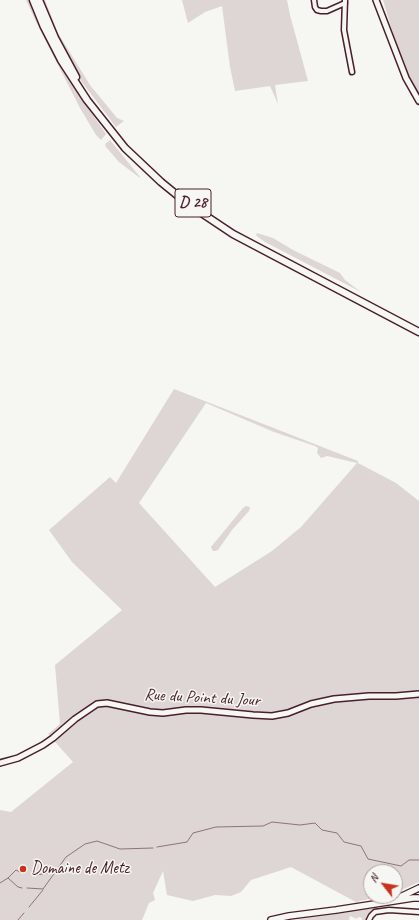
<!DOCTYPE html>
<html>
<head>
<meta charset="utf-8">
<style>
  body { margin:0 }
  #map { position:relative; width:419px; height:920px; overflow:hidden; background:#f6f6f2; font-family:Caveat,sans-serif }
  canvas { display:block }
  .north { position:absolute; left:363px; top:864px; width:40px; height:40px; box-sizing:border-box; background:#f6f6f2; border:1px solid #b1a0a2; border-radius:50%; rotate:301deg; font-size:11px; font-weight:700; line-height:16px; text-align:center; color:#4a1f2b }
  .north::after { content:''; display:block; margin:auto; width:14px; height:18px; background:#c8321e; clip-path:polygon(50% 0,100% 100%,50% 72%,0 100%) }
</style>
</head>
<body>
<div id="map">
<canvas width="419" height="920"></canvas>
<div class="north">N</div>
</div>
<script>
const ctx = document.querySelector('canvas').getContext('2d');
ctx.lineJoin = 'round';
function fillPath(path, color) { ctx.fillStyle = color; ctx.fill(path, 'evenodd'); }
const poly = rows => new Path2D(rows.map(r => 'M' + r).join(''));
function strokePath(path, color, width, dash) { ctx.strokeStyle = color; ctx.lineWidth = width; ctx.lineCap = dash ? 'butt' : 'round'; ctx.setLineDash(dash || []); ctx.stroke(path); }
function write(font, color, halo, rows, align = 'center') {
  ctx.font = font + ' Caveat,sans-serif'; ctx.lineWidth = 3; ctx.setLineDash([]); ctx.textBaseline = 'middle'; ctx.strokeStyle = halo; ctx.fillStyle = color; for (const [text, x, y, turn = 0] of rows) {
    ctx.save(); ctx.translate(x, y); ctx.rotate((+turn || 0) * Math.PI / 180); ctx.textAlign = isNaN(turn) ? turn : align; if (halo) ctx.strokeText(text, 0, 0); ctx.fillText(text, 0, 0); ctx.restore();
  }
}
const green = poly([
  [26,0,30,0,43,31,76,91,106,134,101,140,96,135,80,108,36,22],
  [42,0,45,0,58,33,90,85,117,118,124,121,116,127,81,81,65,51],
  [182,0,287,0,290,15,308,81,275,85,278,104,270,86,235,91,230,67,222,6,205,12,188,23],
  [383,0,419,0,419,94,409,77,401,61],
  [110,140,140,177,140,178,119,162,106,147,105,144],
  [257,233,273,238,293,250,340,273,345,280,361,292,265,242,258,237,256,235],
  [174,389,358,461,358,463,396,483,419,501,419,882,395,893,395,872,371,872,371,896,383,896,356,902,291,867,251,880,241,892,231,896,215,895,193,901,167,895,163,871,153,893,155,900,149,903,142,920,0,920,0,810,11,812,73,762,48,734,60,724,55,665,122,610,72,562,49,530,110,477,116,483],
  [206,403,274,432,315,446,318,448,317,453,321,458,327,456,357,463,301,527,272,551,215,587,139,503],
  [246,506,250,507,249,511,232,530,218,550,215,551,213,551,211,547,243,508],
  [380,906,374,911,366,920,362,920,362,918,358,917,357,919,350,916,349,920,295,920,350,912,350,910]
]);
const stream = poly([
  [157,847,187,842,193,833,216,827,263,826,272,822,300,825,315,823,322,830,337,833,344,842,361,846,368,859,401,866,409,860,419,860],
  [36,875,55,872],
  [8,878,16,870,20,872],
  [0,883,8,878,18,887,22,888],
  [27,888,43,889,66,857,85,844,97,841,120,849,153,848],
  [29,907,43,890],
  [18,920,24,913]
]);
const minor = poly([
  [314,0,315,7,317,10,321,11,327,11,345,3],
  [345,0,344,30,352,72],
  [369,920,371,916,375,912,389,910,419,912]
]);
const tertiary = poly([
  [376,0,406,78,419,101],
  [0,763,18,758,43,745,53,738,75,719,97,704,107,703,150,712,163,713,186,710,201,710,253,715,272,716,288,713,311,704,334,699,369,696,396,696,419,694]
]);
const secondary = poly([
  [400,897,419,888],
  [271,920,289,916,336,910,413,898,419,898]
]);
const primary = poly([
  [33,0,44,27,61,60,87,100,125,148,161,182,188,204,233,234,419,332],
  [39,0,55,38,76,77]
]);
const markers = [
  [23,869,4,"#c8321e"]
];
const shields = [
  [193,203,36]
];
const shieldNames = [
  ["D 28",193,203]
];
const streetNames = [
  ["Rue du Point du Jour",202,698,3]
];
const poiNames = [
  ["Domaine de Metz",31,869]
];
fillPath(green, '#ddd6d5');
strokePath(stream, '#8e747a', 1);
strokePath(minor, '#4a1f2b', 7);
strokePath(tertiary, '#4a1f2b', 8);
strokePath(secondary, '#4a1f2b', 8);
strokePath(primary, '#4a1f2b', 9);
strokePath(minor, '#f6f6f2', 4);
strokePath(tertiary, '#f6f6f2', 5);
strokePath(secondary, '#f6f6f2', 5.5);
strokePath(primary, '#f6f6f2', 6);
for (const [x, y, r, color] of markers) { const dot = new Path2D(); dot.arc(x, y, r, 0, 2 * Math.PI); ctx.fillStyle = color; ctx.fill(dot); strokePath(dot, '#f6f6f2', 1.5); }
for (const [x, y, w] of shields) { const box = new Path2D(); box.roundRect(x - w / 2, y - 14, w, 28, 3); ctx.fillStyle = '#f6f6f2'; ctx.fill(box); strokePath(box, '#4a1f2b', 1); }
write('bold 16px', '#4a1f2b', null, shieldNames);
write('17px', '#4a1f2b', '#f6f6f2', streetNames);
write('17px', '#4a1f2b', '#f6f6f2', poiNames, 'left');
</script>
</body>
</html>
